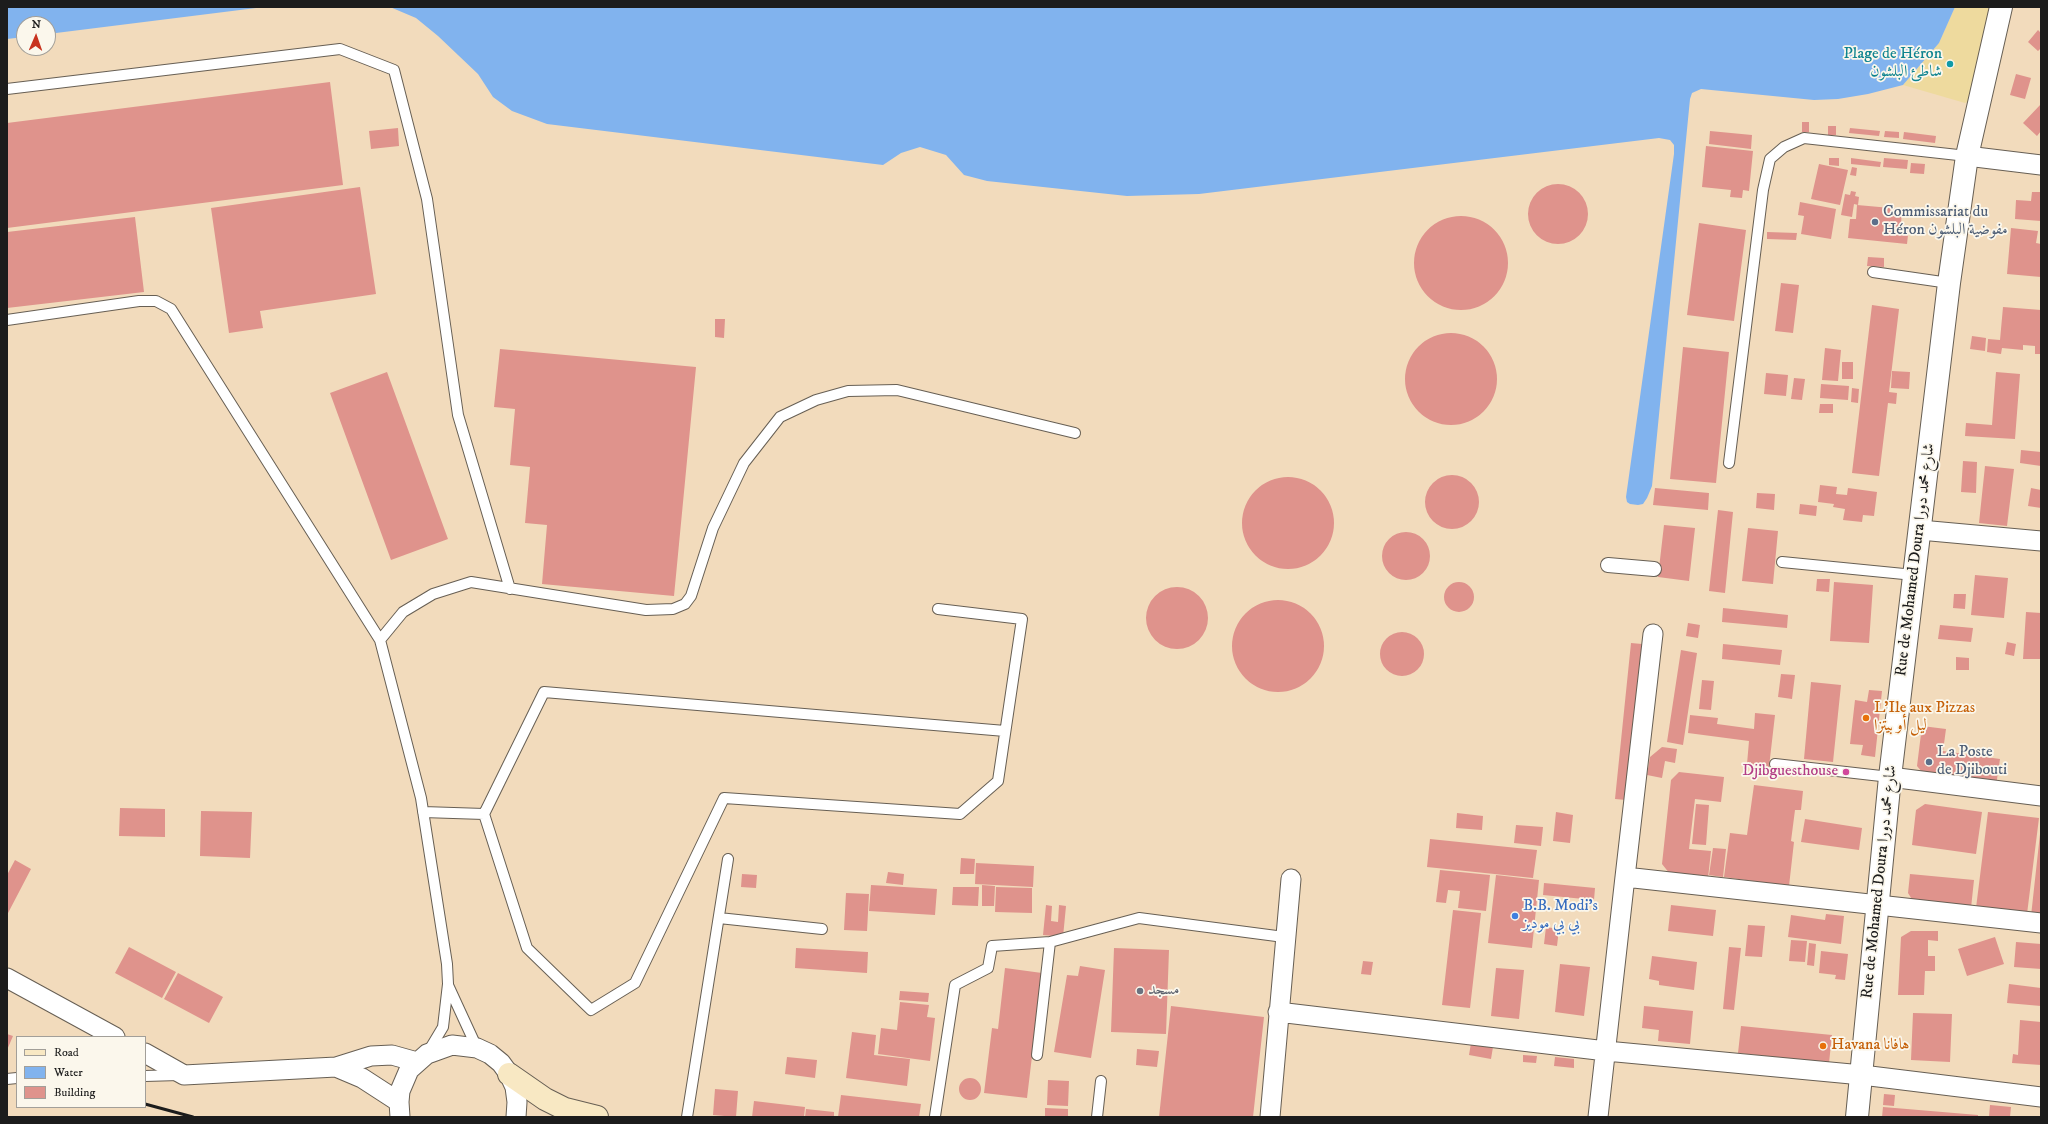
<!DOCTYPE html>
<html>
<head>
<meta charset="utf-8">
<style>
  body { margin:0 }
  #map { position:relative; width:2048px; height:1124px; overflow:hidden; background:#f2dbbc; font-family:"IM FELL DW Pica",serif }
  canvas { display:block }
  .frame { position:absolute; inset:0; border:8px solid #1c1c1c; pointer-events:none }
  .legend { position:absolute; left:16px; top:1036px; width:130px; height:72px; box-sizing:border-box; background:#fbf7ec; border:1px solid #a29f99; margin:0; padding:5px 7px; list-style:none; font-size:12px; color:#1c1c1c }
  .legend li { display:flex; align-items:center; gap:8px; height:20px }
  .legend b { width:20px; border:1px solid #a29f99 }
  .north { position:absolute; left:16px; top:16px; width:40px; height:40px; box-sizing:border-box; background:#fbf7ec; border:1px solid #a29f99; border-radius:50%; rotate:2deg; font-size:11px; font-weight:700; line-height:16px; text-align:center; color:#1c1c1c }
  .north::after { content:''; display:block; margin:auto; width:14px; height:18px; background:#c8321e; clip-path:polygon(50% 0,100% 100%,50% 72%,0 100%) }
</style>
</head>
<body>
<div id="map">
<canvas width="2048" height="1124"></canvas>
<div class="frame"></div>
<ul class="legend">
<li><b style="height:5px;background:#f8e8c3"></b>Road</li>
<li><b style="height:11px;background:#81b3ee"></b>Water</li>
<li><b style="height:11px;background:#df938c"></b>Building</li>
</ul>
<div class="north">N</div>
</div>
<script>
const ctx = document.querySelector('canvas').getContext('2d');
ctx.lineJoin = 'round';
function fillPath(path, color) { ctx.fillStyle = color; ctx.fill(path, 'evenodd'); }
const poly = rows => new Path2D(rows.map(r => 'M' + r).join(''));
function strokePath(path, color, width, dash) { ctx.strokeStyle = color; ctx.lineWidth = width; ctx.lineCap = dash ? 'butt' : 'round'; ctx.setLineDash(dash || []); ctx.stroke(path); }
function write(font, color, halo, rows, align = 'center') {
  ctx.font = font + ' "IM FELL DW Pica",Amiri,serif'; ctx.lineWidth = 3.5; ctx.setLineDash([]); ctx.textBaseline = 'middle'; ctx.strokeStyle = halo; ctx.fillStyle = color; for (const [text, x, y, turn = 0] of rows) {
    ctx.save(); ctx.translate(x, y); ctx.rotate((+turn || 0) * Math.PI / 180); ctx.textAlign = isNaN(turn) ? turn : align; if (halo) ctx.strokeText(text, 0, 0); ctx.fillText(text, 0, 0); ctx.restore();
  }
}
const sand = poly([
  [1955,7,1993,7,1969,101,1965,103,1903,85,1939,43]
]);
const water = poly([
  [7,7,264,7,48,34,48,24,24,24,24,37,7,39],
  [390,7,1955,7,1939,43,1903,85,1868,94,1838,99,1814,100,1701,89,1692,93,1690,99,1652,486,1647,498,1643,504,1638,505,1630,504,1627,502,1626,497,1674,154,1674,145,1670,140,1659,138,1199,194,1127,196,987,181,964,175,946,155,920,147,901,153,883,165,547,124,512,111,493,97,478,74,438,36,416,18]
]);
const building = poly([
  [2038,30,2041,33,2041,48,2038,51,2028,42],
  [2016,74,2031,78,2025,99,2010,95],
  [330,82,343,185,7,228,7,123],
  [2041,104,2041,131,2037,136,2023,123],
  [1802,122,1809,122,1809,132,1802,132],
  [1828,126,1836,126,1836,135,1828,135],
  [398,128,399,146,371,149,369,131],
  [1850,128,1880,131,1879,136,1849,133],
  [1710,131,1752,135,1751,149,1709,144],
  [1885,131,1899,132,1899,138,1884,137],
  [1904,132,1936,136,1935,143,1903,139],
  [1706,146,1753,151,1749,191,1743,190,1742,198,1730,197,1731,190,1702,187],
  [1829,158,1839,158,1839,166,1829,165],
  [1851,158,1881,162,1880,167,1851,164],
  [1884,158,1908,160,1907,169,1883,167],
  [1911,163,1925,164,1924,174,1910,173],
  [1819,164,1848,170,1840,205,1811,199],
  [1852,167,1857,168,1856,176,1850,175],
  '1528 214a30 30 0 1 1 60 0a30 30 0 1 1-60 0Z',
  [360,187,376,294,260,311,263,328,229,333,211,208],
  [1851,191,1856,192,1855,196,1859,197,1858,205,1854,204,1852,217,1841,215,1845,194,1850,195],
  [2032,192,2041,192,2041,221,2015,219,2016,200,2031,201],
  [1800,202,1836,209,1831,239,1801,234,1804,216,1798,215],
  [1857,205,1902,209,1901,225,1909,226,1907,244,1848,238,1850,219,1856,219],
  '1414 263a47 47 0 1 1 94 0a47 47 0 1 1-94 0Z',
  [135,217,144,292,7,308,7,232],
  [1699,223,1746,230,1734,321,1687,315],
  [2011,228,2038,231,2036,243,2041,244,2041,277,2007,274],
  [1767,232,1797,233,1796,240,1767,239],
  [1868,257,1884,258,1884,267,1867,266],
  [1781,283,1799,285,1793,333,1775,331],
  [1872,305,1899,309,1889,392,1897,393,1896,404,1888,403,1879,476,1852,473],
  [2003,307,2041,310,2040,354,2035,354,2035,346,2023,345,2023,350,2002,348,2001,354,1987,352,1988,339,2000,340],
  [715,319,725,319,724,338,715,337],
  '1405 379a46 46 0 1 1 92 0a46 46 0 1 1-92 0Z',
  [1972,336,1986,338,1985,351,1970,349],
  [1683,347,1729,352,1716,483,1670,479],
  [1825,348,1841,350,1838,381,1822,380],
  [500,349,696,367,674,596,542,584,547,525,525,523,530,467,510,465,515,409,494,407],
  [1842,362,1853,362,1853,379,1842,379],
  [1892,371,1910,372,1909,389,1891,388],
  [387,372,448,539,391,560,330,393],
  [1996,372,2020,374,2015,439,1965,436,1966,423,1992,425],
  [1766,373,1788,375,1786,396,1764,394],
  [1794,378,1805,379,1802,400,1791,399],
  [1821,384,1849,386,1848,400,1820,398],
  [1852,388,1859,389,1858,403,1851,402],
  [1820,404,1833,404,1833,413,1819,413],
  [2021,450,2041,452,2041,466,2020,463],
  [1963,461,1977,462,1976,493,1961,492],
  [1985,466,2014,469,2007,526,1979,523],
  '1425 502a27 27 0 1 1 54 0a27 27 0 1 1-54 0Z',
  '1242 523a46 46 0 1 1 92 0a46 46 0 1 1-92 0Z',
  [1820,485,1837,487,1836,494,1847,495,1848,488,1877,492,1874,516,1863,515,1862,522,1843,520,1845,509,1833,507,1834,504,1818,502],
  [1655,488,1709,493,1708,510,1653,505],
  [2031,488,2041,490,2041,508,2028,506],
  [1757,493,1775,494,1774,510,1756,508],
  [1800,504,1817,506,1816,516,1799,514],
  [1718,510,1733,512,1725,593,1709,591],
  [1664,525,1695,528,1689,581,1658,577],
  [1748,528,1778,531,1773,584,1742,581],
  '1382 556a24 24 0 1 1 48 0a24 24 0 1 1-48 0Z',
  [1975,575,2008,578,2004,618,1971,615],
  [1817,579,1830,579,1829,592,1816,591],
  '1444 597a15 15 0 1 1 30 0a15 15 0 1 1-30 0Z',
  [1834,582,1873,585,1869,643,1830,641],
  '1146 618a31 31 0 1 1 62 0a31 31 0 1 1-62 0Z',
  [1954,594,1966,594,1965,609,1953,608],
  '1232 646a46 46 0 1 1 92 0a46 46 0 1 1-92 0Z',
  [1723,608,1788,615,1787,628,1722,622],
  [2026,612,2041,613,2041,659,2023,659],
  [1688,623,1700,625,1698,638,1686,636],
  [1940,625,1973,628,1971,642,1938,639],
  '1380 654a22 22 0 1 1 44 0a22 22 0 1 1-44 0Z',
  [2007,642,2016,644,2014,656,2005,654],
  [1631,643,1642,644,1626,800,1615,799],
  [1723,644,1782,650,1780,665,1722,659],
  [1681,650,1697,653,1683,745,1667,742],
  [1956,657,1969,658,1969,670,1956,670],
  [1781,674,1795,675,1792,699,1778,697],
  [1702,680,1714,681,1711,710,1699,709],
  [1811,682,1841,685,1833,762,1804,759],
  [1869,690,1882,691,1875,757,1861,755,1863,745,1850,744,1855,700,1867,702],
  [1755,713,1775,715,1769,767,1747,764,1749,741,1688,733,1690,715,1718,718,1717,724,1754,729],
  [1922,726,1946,729,1943,751,2000,759,1996,786,1926,777,1917,766],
  [1662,747,1677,749,1675,763,1665,761,1662,778,1647,775,1650,757],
  [1679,772,1724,777,1721,802,1695,799,1689,849,1711,851,1708,878,1670,874,1662,864,1671,780],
  [1754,785,1803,791,1801,810,1795,810,1791,841,1794,842,1789,886,1724,877,1730,833,1747,835],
  [1696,804,1709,805,1706,845,1692,844],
  [1925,804,1982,812,1976,854,1912,845,1916,810],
  [120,808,165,809,165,837,119,836],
  [201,811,252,812,250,858,200,856],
  [1556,812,1573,815,1570,843,1553,841],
  [1988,812,2039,818,2027,914,1976,908],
  [1457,813,1483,816,1482,830,1456,828],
  [1805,819,1862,828,1859,850,1801,842],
  [1516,825,1543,827,1541,846,1514,843],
  [2040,834,2041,834,2041,917,2031,916],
  [1430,839,1537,850,1533,878,1427,867],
  [1713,848,1726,849,1723,877,1709,875],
  [961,858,975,859,974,874,960,874],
  [15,860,31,869,7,915,7,875],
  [976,863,1034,866,1033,887,975,884],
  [1440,870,1490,875,1486,911,1458,908,1460,891,1448,890,1446,903,1436,902],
  [888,872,904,874,903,885,886,883],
  [742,874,757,875,756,888,741,887],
  [1910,874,1974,880,1971,908,1913,901,1908,893],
  [1496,875,1539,880,1532,948,1488,943],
  [1544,883,1595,888,1594,900,1543,895],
  [871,885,937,889,935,915,869,911],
  [982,885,995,886,994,906,982,906],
  [953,887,979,887,978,906,952,905],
  [996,887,1032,888,1032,913,995,912],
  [846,893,869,894,867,931,844,930],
  [1046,905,1052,906,1051,921,1058,922,1059,905,1066,906,1063,937,1043,935],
  [1671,905,1716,910,1713,936,1668,931],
  [1453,910,1481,913,1470,1008,1442,1005],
  [1826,914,1844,916,1841,944,1788,937,1791,915,1825,920],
  [1748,925,1765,926,1762,957,1745,956],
  [1546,927,1559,929,1557,946,1544,944],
  [1911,931,1938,931,1938,941,1928,940,1928,956,1935,956,1935,971,1925,971,1924,995,1898,995,1901,937],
  [1995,937,2004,964,1967,976,1958,949],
  [1791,940,1807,941,1805,962,1789,961],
  [2016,942,2041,944,2041,969,2014,967],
  [1809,943,1816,944,1814,966,1807,965],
  [129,947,176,972,162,998,115,973],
  [1729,947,1741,948,1734,1010,1723,1009],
  [796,948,868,952,867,973,795,968],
  [1114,948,1169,950,1166,1034,1111,1032],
  [1821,951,1848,954,1845,980,1835,979,1836,975,1819,973],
  [1652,956,1697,962,1694,990,1659,985,1659,981,1649,979],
  [1363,961,1373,962,1371,975,1361,974],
  [1560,964,1590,967,1584,1016,1555,1012],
  [1080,966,1105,970,1091,1058,1054,1052,1067,975,1078,976],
  [1005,968,1042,973,1027,1098,984,1093,992,1028,998,1029],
  [1496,968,1524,970,1519,1019,1491,1016],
  [178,973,223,997,209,1023,164,999],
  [2009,984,2041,988,2041,1006,2007,1003],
  [900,991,929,993,928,1002,899,1000],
  [900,1002,929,1005,927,1017,935,1018,930,1061,878,1054,881,1028,897,1030],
  [1171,1006,1264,1017,1253,1117,1159,1117],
  [1644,1006,1693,1011,1690,1044,1658,1041,1659,1030,1642,1028],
  [1913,1013,1952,1014,1950,1062,1911,1060],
  [2020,1020,2041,1022,2041,1065,2012,1063,2013,1054,2018,1055],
  [1741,1026,1832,1035,1829,1063,1738,1053],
  [852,1032,876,1035,874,1055,910,1059,907,1086,846,1078],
  [7,1034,13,1036,7,1050],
  [1471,1043,1493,1047,1491,1059,1469,1055],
  [1137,1049,1159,1051,1157,1067,1136,1065],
  [1523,1055,1537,1056,1536,1063,1523,1062],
  [787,1057,817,1060,815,1078,785,1074],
  [1555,1057,1574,1059,1574,1068,1554,1066],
  '959 1089a11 11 0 1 1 22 0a11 11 0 1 1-22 0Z',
  [1048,1080,1069,1081,1068,1106,1047,1105],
  [715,1089,738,1091,736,1117,713,1115],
  [1884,1094,1895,1095,1894,1106,1883,1105],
  [841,1095,921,1104,919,1117,838,1117],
  [754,1101,805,1107,804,1117,752,1117],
  [1990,1105,2011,1107,2010,1117,1989,1117],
  [1883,1107,1978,1115,1978,1117,1882,1117],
  [1045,1108,1068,1109,1068,1117,1045,1117],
  [806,1109,834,1112,834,1117,805,1117]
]);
const service = poly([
  [7,89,340,49,394,70,427,199,458,415,510,589],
  [1873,272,1949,283],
  [7,320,139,301,156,301,171,309,380,640,421,798,447,964,448,984,443,1027,428,1052],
  [1729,463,1763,190,1770,159,1784,147,1804,138,1967,156],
  [1782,562,1914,575],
  [380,640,403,612,433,594,471,582,646,610,673,609,685,604,691,596,713,528,744,463,780,417,816,400,848,391,897,390,1075,433],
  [1775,764,1890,777],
  [423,812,484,814,527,948,591,1010,635,983,724,798,960,814,998,781,1022,619,938,609],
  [484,814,544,692,1005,731],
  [719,918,822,929],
  [448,985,477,1048],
  [1037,1055,1050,942],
  [145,1076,179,1075],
  [7,1079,17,1078],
  [935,1116,955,985,988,968,992,946,1050,942,1139,918,1284,937],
  [687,1117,728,859],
  [1097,1117,1101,1081]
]);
const pedestrian = poly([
  [1608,565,1654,569]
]);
const minor = poly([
  [1967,156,2041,165],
  [1920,530,2041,541],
  [1890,777,2041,796],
  [1625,877,1653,634],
  [7,978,115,1037],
  [1278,1012,1606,1051,1862,1075,2041,1097],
  [145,1053,184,1075,336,1067],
  [399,1102,362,1078,336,1067,371,1056,392,1055,417,1062],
  [400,1117,399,1102,400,1091,409,1070,427,1054,452,1045,477,1048,490,1054,501,1063,509,1074,515,1087,517,1102,516,1117],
  [1270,1117,1291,879],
  [1598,1117,1625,877,2041,923]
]);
const tertiary = poly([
  [1857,1117,1890,777,1949,283,1967,156,2001,7]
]);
const secondary = poly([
  [509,1074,545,1099,565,1109,597,1117]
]);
const rail = poly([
  [145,1104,193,1117]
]);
const markers = [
  [1950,64,4,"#0f9aa8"],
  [1875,222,4,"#5c6f8a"],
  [1866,718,4,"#e8710a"],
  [1929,762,4,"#5c6f8a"],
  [1846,772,4,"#d1479c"],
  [1515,916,4,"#3f7fe0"],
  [1140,991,4,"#6b7280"],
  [1823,1046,4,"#e8710a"]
];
const cultureNames = [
  ["Plage de Héron",1942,55],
  ["شاطئ البلشون",1942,73]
];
const serviceNames = [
  ["Commissariat du",1883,213],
  ["Héron مفوضية البلشون",1883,231],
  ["La Poste",1937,753],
  ["de Djibouti",1937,771]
];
const streetNames = [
  ["Rue de Mohamed Doura شارع محمد دورا",1916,560,-83],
  ["Rue de Mohamed Doura شارع محمد دورا",1880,882,-84]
];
const foodNames = [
  ["L'Ile aux Pizzas",1874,709],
  ["ليل أو بيتزا",1874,727],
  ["Havana هافانا",1831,1046]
];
const hotelNames = [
  ["Djibguesthouse",1838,772]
];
const shopNames = [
  ["B.B. Modi's",1523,907],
  ["بي بي موديز",1523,925]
];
const worshipNames = [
  ["مسجد",1148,991]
];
fillPath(sand, '#eeda9e');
fillPath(water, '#81b3ee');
fillPath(building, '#df938c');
strokePath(service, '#675f54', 12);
strokePath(pedestrian, '#675f54', 16);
strokePath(minor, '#675f54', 21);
strokePath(tertiary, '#675f54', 24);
strokePath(secondary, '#675f54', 24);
strokePath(service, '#fff', 10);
strokePath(pedestrian, '#fff', 14);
strokePath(minor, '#fff', 19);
strokePath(tertiary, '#fff', 22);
strokePath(secondary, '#f8e8c3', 22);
strokePath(rail, '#1c1c1c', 3);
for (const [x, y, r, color] of markers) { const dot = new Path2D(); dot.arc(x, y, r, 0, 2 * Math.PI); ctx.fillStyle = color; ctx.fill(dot); strokePath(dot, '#fbf7ec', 1.5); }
write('16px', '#0d838f', '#fbf7ec', cultureNames, 'right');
write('16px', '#4e5e75', '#fbf7ec', serviceNames, 'left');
write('16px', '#1c1c1c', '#fbf7ec', streetNames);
write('16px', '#c56008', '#fbf7ec', foodNames, 'left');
write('16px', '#b23c85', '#fbf7ec', hotelNames, 'right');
write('16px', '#366cbe', '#fbf7ec', shopNames, 'left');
write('16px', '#5b616d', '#fbf7ec', worshipNames, 'left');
</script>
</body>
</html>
